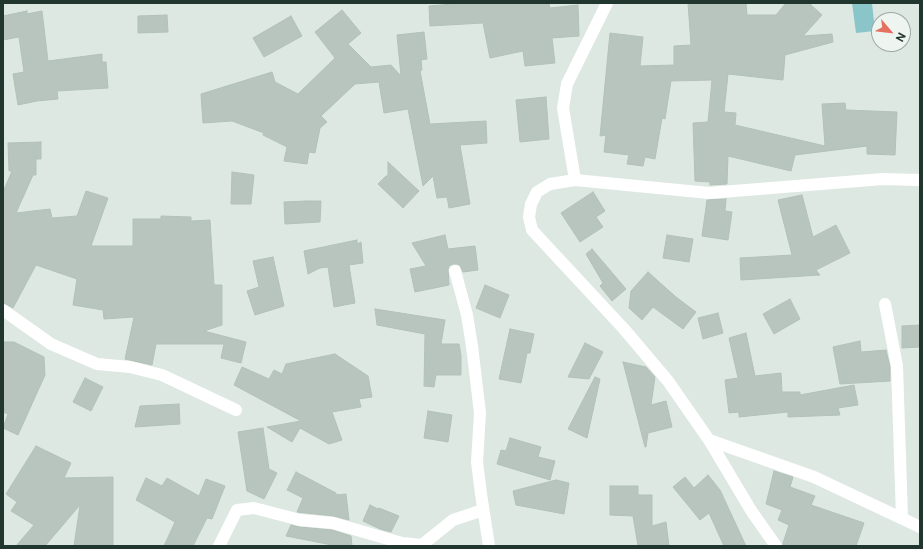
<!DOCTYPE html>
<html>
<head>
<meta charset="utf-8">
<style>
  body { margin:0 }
  #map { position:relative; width:923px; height:549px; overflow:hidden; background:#dee8e2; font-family:"Public Sans",sans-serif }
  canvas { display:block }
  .frame { position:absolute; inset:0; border:4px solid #21362e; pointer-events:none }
  .north { position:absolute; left:871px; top:12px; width:40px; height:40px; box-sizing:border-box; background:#eef5f1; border:1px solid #9ca9a3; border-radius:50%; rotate:118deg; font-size:11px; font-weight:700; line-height:16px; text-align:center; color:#21362e }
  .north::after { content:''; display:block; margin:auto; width:14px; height:18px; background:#e47160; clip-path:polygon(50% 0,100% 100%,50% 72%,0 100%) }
</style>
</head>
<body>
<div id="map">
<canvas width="923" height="549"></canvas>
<div class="frame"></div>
<div class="north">N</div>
</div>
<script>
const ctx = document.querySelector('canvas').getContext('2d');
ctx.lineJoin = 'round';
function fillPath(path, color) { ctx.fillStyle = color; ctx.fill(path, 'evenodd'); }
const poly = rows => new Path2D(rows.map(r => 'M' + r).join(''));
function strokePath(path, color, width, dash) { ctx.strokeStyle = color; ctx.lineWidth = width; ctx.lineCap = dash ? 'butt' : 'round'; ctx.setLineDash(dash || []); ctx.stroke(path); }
const water = poly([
  [852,3,872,3,875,31,856,33]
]);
const building = poly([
  [465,3,549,3,550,8,578,5,579,36,552,38,555,63,525,66,523,51,490,58,483,23,430,26,429,6,465,3],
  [688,3,746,3,747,15,776,15,786,3,809,3,822,15,803,36,832,34,833,42,785,55,783,80,728,74,724,112,736,113,735,125,825,146,822,104,845,103,846,110,897,112,895,155,867,154,867,146,795,155,791,171,728,156,727,184,710,185,710,182,695,181,693,123,708,122,712,80,671,81,665,119,662,118,655,159,645,157,643,166,627,164,629,155,604,152,606,135,600,136,610,33,643,37,640,66,674,65,674,46,691,45,688,3],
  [342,10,361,33,348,44,371,67,391,65,401,76,397,35,424,32,427,59,421,60,422,70,420,71,430,124,486,121,487,143,460,145,470,204,449,208,447,197,437,198,433,176,423,186,408,109,384,113,379,82,355,84,321,116,327,122,320,128,315,153,309,152,307,164,284,161,287,147,263,135,264,133,232,121,203,123,201,94,272,72,275,82,298,94,335,58,315,32,342,10],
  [27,11,27,14,42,11,48,61,102,54,102,62,106,62,108,88,57,91,58,99,37,101,18,105,13,74,24,72,19,37,3,40,3,16,27,11],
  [167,15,168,32,138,33,138,16,167,15],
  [291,16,302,36,264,57,253,38,291,16],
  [546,97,549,139,520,142,516,100,546,97],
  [41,142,41,159,36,159,36,175,33,175,16,213,50,209,52,218,77,216,86,191,108,198,91,246,133,246,133,219,161,219,161,216,191,217,191,221,210,220,214,285,222,285,222,325,204,331,246,342,241,363,221,358,224,344,156,344,152,365,125,359,134,317,104,319,103,310,73,305,77,279,36,265,13,308,3,303,3,192,12,171,9,171,8,143,41,142],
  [388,162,419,191,403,208,378,184,386,176,388,176,388,162],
  [232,172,254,175,251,204,231,204,232,172],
  [593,192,605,211,596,217,603,227,580,242,561,213,593,192],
  [802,195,813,237,836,225,850,253,816,270,820,275,741,280,740,258,792,255,778,200,802,195],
  [726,199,725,211,732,212,728,240,702,236,707,200,726,199],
  [306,201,321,201,320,222,285,224,284,202,306,201],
  [445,235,448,249,475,246,478,270,463,272,460,265,457,264,453,264,449,266,448,269,449,285,415,292,410,269,426,266,412,243,445,235],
  [667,235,693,239,689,262,663,258,667,235],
  [357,240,357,244,361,242,363,263,349,265,355,303,334,307,328,267,320,268,308,274,304,251,357,240],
  [592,249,626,289,612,301,600,286,603,283,586,254,592,249],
  [273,257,284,306,255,315,247,291,259,287,253,261,273,257],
  [648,272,676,297,696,312,683,329,653,307,642,320,629,308,631,291,648,272],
  [485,285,509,295,500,318,476,308,485,285],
  [790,299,800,319,774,334,763,314,790,299],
  [375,309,445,320,441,344,459,344,461,356,461,375,436,375,434,387,424,386,425,334,377,325,375,309],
  [718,313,723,333,703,339,698,318,718,313],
  [920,325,920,347,902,348,902,326,920,325],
  [510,329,534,334,530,353,527,353,521,383,499,379,510,329],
  [746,333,755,376,781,373,782,392,800,392,800,395,854,385,858,405,838,408,840,415,788,417,788,412,739,417,739,412,729,413,725,380,738,378,729,338,746,333],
  [860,341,861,352,886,350,890,367,890,381,840,384,833,347,860,341],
  [3,342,14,342,44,357,45,375,18,435,3,428,8,414,3,412,3,342],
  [585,343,603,352,589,379,568,377,585,343],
  [335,354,368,376,372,397,359,399,361,407,332,412,342,440,329,444,300,428,292,442,267,427,301,421,234,385,242,367,269,379,274,370,282,374,286,364,335,354],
  [623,362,646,367,655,377,651,405,666,401,672,427,648,433,646,447,645,447,623,362],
  [595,377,600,379,587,438,568,429,595,377],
  [85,378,103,387,91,411,73,402,85,378],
  [179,404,180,424,135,427,140,406,179,404],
  [428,411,452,415,448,442,424,438,428,411],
  [263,428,269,469,277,473,264,499,247,491,238,432,263,428],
  [510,438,541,447,538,457,555,461,550,480,497,464,501,450,506,451,510,438],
  [36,446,71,463,64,478,113,477,113,546,74,546,80,505,45,546,16,546,34,525,11,511,17,502,6,494,36,446],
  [774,471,793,477,790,487,815,496,811,505,864,523,856,546,783,546,783,543,789,525,778,520,782,510,766,504,774,471],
  [296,472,336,493,336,495,346,494,349,520,334,516,297,512,303,498,287,490,296,472],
  [708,475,720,490,746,546,724,546,709,513,700,520,673,487,685,477,694,488,708,475],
  [146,478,162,486,167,478,199,496,206,479,225,486,212,519,207,518,193,546,164,546,175,522,136,500,146,478],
  [556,480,569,483,564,514,516,505,513,491,556,480],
  [610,486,638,486,638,495,652,495,652,526,666,522,669,546,638,546,633,516,610,515,610,486],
  [370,505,378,509,379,508,399,516,391,532,380,529,363,521,370,505],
  [291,525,299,527,332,530,351,536,352,546,337,546,286,536,291,525]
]);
const street = poly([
  [575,180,563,108,567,84,607,3],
  [455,271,467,315,472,346,480,413,477,462,481,494,489,546],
  [885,304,897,366,902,518],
  [3,310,51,344,97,364,130,367,162,375,236,410],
  [709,440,814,477,920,527],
  [219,546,237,510,254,508,300,520,333,523,402,543,422,545,453,520,483,510],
  [776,546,752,512,709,440,668,381,624,329,532,230,529,217,531,204,537,192,550,184,575,180,709,193,883,179,920,180]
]);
fillPath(water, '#8ac6c9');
fillPath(building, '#b7c5be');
strokePath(building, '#b1c1b8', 1);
strokePath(street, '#fff', 12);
</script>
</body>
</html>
